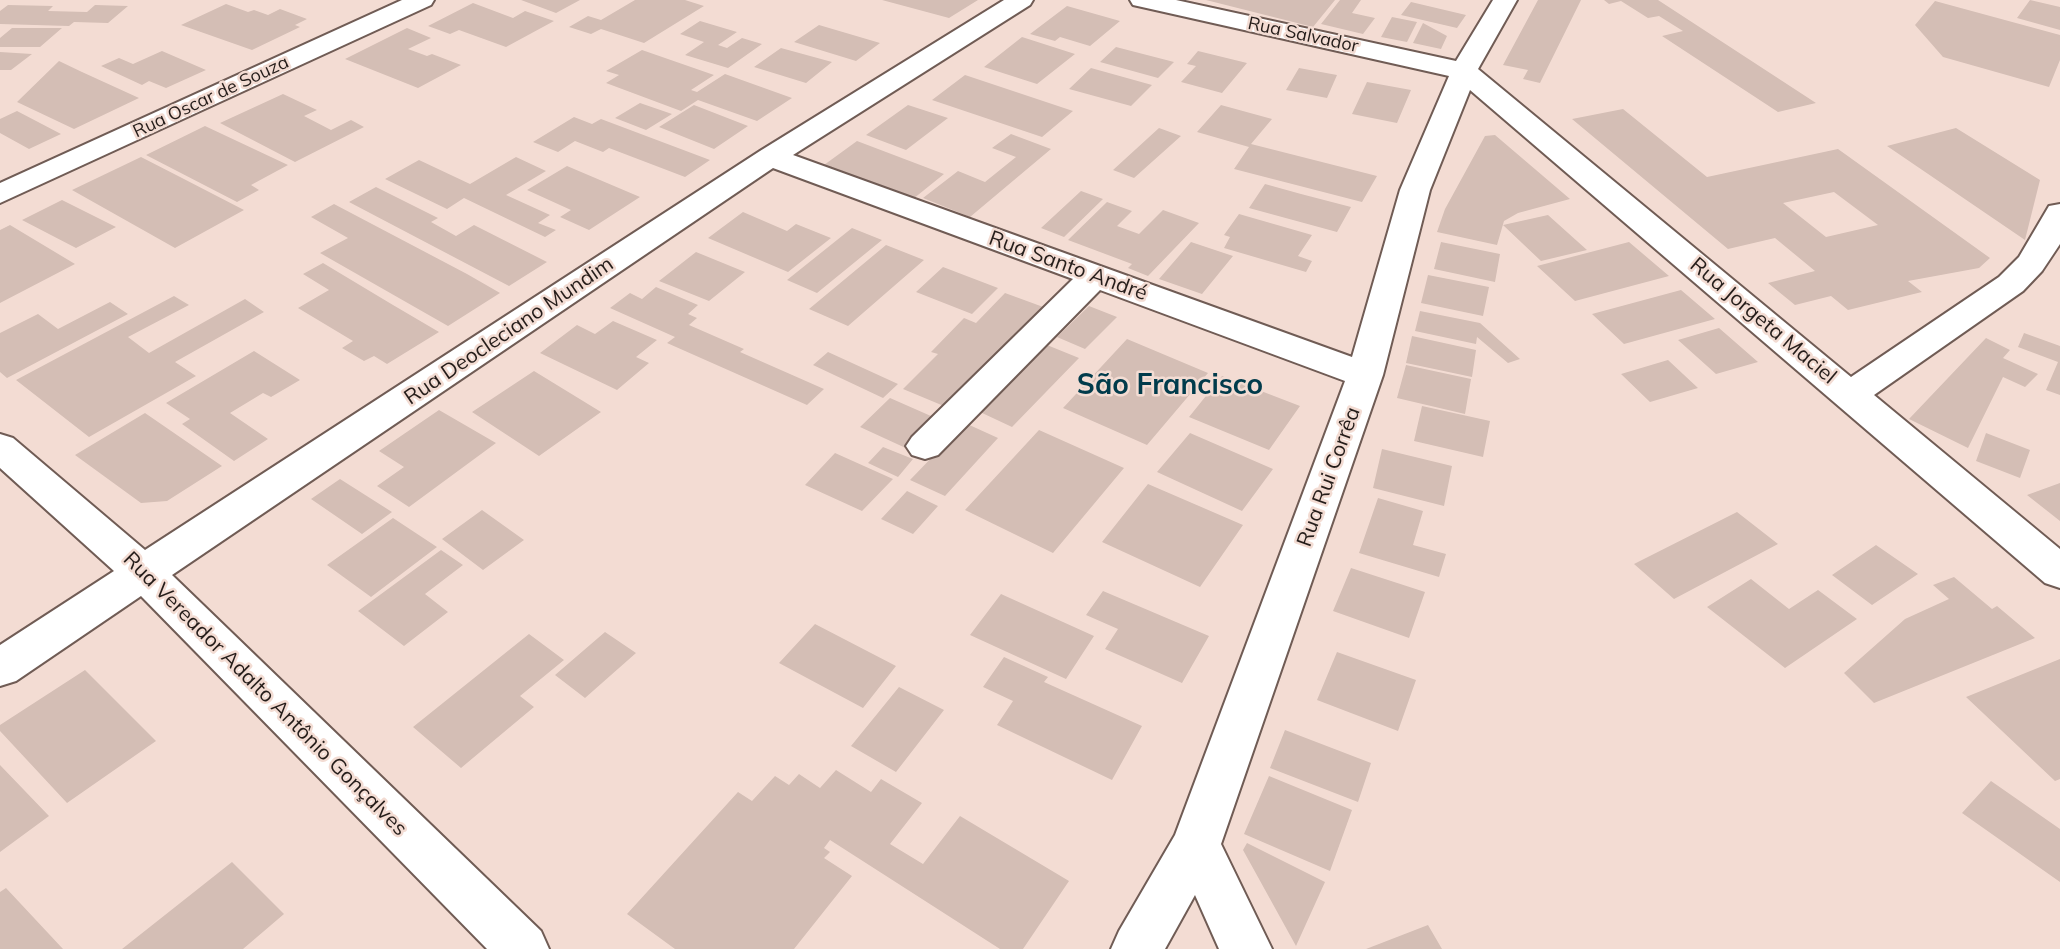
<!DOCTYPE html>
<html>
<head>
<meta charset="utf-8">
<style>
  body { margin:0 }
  canvas { display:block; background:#f3dcd3 }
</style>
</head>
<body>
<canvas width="2060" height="949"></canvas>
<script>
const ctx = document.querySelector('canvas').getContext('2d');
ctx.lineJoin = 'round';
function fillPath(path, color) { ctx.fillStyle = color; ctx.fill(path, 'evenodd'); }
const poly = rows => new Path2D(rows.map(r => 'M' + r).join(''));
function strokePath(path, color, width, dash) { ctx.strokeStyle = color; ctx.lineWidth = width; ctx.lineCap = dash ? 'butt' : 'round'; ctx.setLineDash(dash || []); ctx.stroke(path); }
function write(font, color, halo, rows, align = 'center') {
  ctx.font = font + ' Mulish,sans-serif'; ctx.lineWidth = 5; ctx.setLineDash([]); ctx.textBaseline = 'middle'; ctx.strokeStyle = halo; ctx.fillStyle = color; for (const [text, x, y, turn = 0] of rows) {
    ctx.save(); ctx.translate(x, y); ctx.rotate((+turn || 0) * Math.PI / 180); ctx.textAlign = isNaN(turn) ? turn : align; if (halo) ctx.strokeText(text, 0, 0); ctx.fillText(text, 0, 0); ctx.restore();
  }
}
const building = poly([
  [521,0,580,0,556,13],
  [635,0,685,0,704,6,644,43,601,29,591,34,569,27,588,16,601,20],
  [882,0,978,0,949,18],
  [1206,0,1335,0,1313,27],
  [1340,0,1361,0,1352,13,1375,18,1363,34,1321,24],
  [1538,0,1581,0,1540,83,1523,79,1528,70,1503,65],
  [1604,0,1658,0,1816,103,1778,112,1662,36,1683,31,1659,16,1648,18,1621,1,1609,4],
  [2030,0,2060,7,2060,30,2017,18],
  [1935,1,2060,35,2060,60,2049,87,1943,57,1915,25],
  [1411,2,1466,15,1457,28,1401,15],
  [473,3,513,18,525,11,554,21,506,47,459,30,450,34,428,26],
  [226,4,248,12,254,10,268,15,280,9,307,19,295,25,300,27,252,50,181,25],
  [8,5,53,6,48,11,87,12,95,5,128,6,108,23,74,22,69,26,0,24,0,11],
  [1067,6,1120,21,1090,46,1060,37,1055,41,1030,34],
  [1392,17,1417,22,1407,42,1381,37],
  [700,21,737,32,718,45,727,48,742,38,762,44,728,68,685,55,704,42,680,34],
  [1423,23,1447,36,1441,49,1413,43],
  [819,25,880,43,856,61,794,42],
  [12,28,62,28,40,47,0,47,0,38],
  [407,28,431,38,408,49,427,56,432,54,461,65,418,88,345,59],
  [1022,37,1075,54,1037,84,984,67],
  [1116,47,1174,62,1158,78,1100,62],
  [781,48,832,62,806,83,754,67],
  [642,50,714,75,691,90,697,92,725,74,792,98,757,121,698,100,681,111,606,83,619,75,606,71],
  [162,51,206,70,166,88,149,81,142,85,101,66,119,58,133,64],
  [1198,51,1247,63,1222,93,1181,82,1196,66,1187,64],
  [0,52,32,54,11,70,0,70],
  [59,61,82,72,139,98,74,129,17,102],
  [1091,68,1152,85,1131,106,1069,89],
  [1299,68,1337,75,1327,98,1286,90],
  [965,75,1073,111,1042,137,932,100],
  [1367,82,1411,90,1397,123,1352,114],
  [283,94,317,110,304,116,331,130,351,120,364,127,295,162,220,123],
  [640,103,672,114,646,130,615,118],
  [694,105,748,126,714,149,659,127],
  [908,105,948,118,906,150,866,135],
  [1221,105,1272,119,1251,144,1377,176,1362,202,1234,169,1249,147,1197,132],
  [1623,109,1707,177,1838,149,1990,258,1979,268,1908,281,1922,292,1848,310,1831,296,1795,305,1768,283,1815,271,1775,238,1728,249,1572,119],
  [1834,192,1878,225,1826,237,1783,203],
  [17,111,61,134,29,149,0,133,0,119],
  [574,117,592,124,601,119,710,160,685,177,609,148,603,152,575,141,558,152,533,142],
  [205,126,288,165,251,185,259,190,237,202,146,155],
  [1159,128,1181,136,1134,178,1113,170],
  [1956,128,2040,180,2025,240,1887,146],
  [1011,134,1051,149,970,217,923,198,958,171,985,182,1016,157,992,148],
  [1495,135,1570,199,1518,213,1504,221,1497,245,1437,232,1445,209,1485,136],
  [857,141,944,174,913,199,824,165],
  [141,157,182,178,244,210,175,248,72,190],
  [516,157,546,171,506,195,550,215,538,223,556,230,545,237,464,198,447,209,385,179,419,160,470,184],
  [567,166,640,197,589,230,560,217,571,210,527,190],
  [1265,184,1301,194,1351,207,1337,232,1249,208],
  [376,187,438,218,431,222,456,236,474,225,547,262,509,286,349,202],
  [1081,191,1103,199,1064,237,1041,228],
  [62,200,116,227,76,248,22,220],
  [1107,202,1132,211,1117,226,1139,234,1163,210,1199,223,1148,276,1128,268,1132,264,1068,240],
  [334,204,467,274,500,293,448,326,320,253,348,238,311,217],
  [743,212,787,231,796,224,831,238,788,272,708,238],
  [1239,214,1312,235,1298,256,1312,261,1306,272,1224,248,1230,237,1224,235],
  [1548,215,1587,250,1541,261,1503,225],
  [10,225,75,264,0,303,0,230],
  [852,228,882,240,817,293,787,280],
  [1191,242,1233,256,1202,294,1159,279],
  [1441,242,1500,254,1495,282,1434,269],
  [1629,242,1669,276,1575,301,1537,266],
  [886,245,924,260,848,326,809,309],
  [696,252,745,272,709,301,659,281],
  [323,263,393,305,439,332,387,364,374,356,364,361,342,348,353,341,298,308,329,290,303,274],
  [943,267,998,288,972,314,916,292],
  [1428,275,1489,287,1483,316,1421,303],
  [656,287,698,305,688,314,697,318,689,325,744,349,740,352,824,389,807,405,667,343,675,337,610,308,630,293,642,299],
  [1681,290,1715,319,1624,344,1592,314],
  [1005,293,1046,308,951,409,903,389,938,354,931,352,964,318,976,323],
  [174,296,189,305,128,337,149,353,245,299,264,312,175,362,196,376,89,437,16,380],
  [110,302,128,314,7,378,0,372,0,333,38,314,58,329],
  [1089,306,1117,317,1085,349,1057,337],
  [1420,311,1480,323,1520,359,1508,363,1477,337,1476,344,1415,331],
  [613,321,657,340,636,357,649,363,617,390,540,353,577,325,595,334],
  [1719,328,1758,362,1716,374,1678,340],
  [2024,333,2060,346,2060,395,2046,390,2058,362,2018,347],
  [1412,336,1476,350,1472,377,1406,363],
  [1986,338,2010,350,2003,358,2038,374,2025,387,2003,377,1968,448,1909,419],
  [1127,339,1208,373,1147,445,1063,408],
  [1047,345,1079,358,1012,427,980,412],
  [254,351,300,380,271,397,263,393,230,413,268,439,234,461,182,424,190,419,166,403],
  [828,352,898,384,883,398,813,365],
  [1668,360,1698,388,1650,402,1621,374],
  [1406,365,1471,379,1465,414,1397,398],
  [534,371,601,412,539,456,472,412],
  [1222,376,1300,406,1269,450,1189,417],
  [890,398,940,420,910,450,860,427],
  [1422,406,1490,421,1483,457,1414,441],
  [439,410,496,443,409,507,377,486,404,467,379,451],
  [145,413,222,466,167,501,141,503,75,455],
  [965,423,998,438,945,496,910,480],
  [1039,430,1124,468,1053,553,965,510],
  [1190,433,1273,469,1242,511,1157,472],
  [1986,433,2030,450,2020,478,1976,461],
  [883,447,913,459,898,477,868,463],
  [1382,449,1452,466,1444,506,1373,488],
  [835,453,893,479,862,511,805,485],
  [340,479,392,512,362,534,311,499],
  [2060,483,2060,521,2027,495],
  [1148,484,1243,525,1200,587,1102,542],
  [907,491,938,506,913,534,881,519],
  [1378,498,1423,511,1413,545,1446,554,1439,577,1359,553],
  [482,510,524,540,483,570,442,539],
  [1737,512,1778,544,1674,599,1634,564],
  [393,518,437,547,371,597,327,565],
  [1876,545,1918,574,1872,605,1832,575],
  [441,550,463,565,425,594,448,612,404,646,358,611],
  [1351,568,1425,592,1409,638,1333,611],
  [1954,577,1992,609,1997,606,2035,638,1874,703,1844,673,1905,619,1949,599,1933,585],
  [1751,579,1789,609,1818,590,1857,619,1785,668,1707,607],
  [1103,591,1209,636,1182,683,1105,649,1118,629,1086,615],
  [1001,594,1094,636,1066,679,970,635],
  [815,624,896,666,863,708,779,663],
  [605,632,636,653,585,698,555,675],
  [529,634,564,660,520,696,534,707,461,768,413,727],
  [1337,652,1416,680,1398,731,1317,700],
  [1004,657,1048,677,1044,682,1142,726,1112,780,997,725,1013,701,983,687],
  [2060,659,2060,779,2055,781,1966,697],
  [85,670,156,741,67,803,0,731,0,725],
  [899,687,944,710,896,772,851,746],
  [1285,730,1371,763,1358,802,1270,768],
  [0,765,49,816,0,852],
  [836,770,871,792,881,779,922,803,890,844,923,864,960,816,1069,881,1023,949,1000,949,830,840,824,848,830,852,824,858,852,876,794,949,675,949,627,914,738,792,752,801,775,776,789,785,799,774,820,788],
  [1269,776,1352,810,1330,871,1244,834],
  [1991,781,2060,829,2060,882,1962,813],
  [1247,843,1325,882,1296,946,1243,850],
  [232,862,284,914,243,949,122,949],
  [6,888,63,949,0,949,0,892],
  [1428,925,1442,949,1366,949]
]);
const minor = poly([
  [402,0,434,0,431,5,0,203,0,183,402,0],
  [1004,0,1033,0,1030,5,793,155,1352,357,1400,190,1449,76,1142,7,1133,5,1130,0,1176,0,1456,61,1493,0,1517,0,1478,69,1851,377,1999,277,2019,257,2049,206,2060,204,2060,244,2042,271,2023,291,1874,395,2060,549,2060,588,2045,583,1470,90,1430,190,1383,375,1221,844,1272,949,1219,949,1195,895,1165,949,1111,949,1119,931,1175,835,1345,381,1100,290,938,455,925,459,912,455,906,446,912,437,1073,279,773,168,172,575,541,931,549,949,487,949,141,596,16,681,0,686,0,645,114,571,0,468,0,434,13,438,145,550,760,151,1004,0]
]);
const farStreetnames = [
  ["Rua Salvador",1303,35,12],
  ["Rua Oscar de Souza",211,97,-25]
];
const streetNames = [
  ["Rua Santo André",1068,266,20],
  ["Rua Jorgeta Maciel",1763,321,40],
  ["Rua Deocleciano Mundim",509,331,-34],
  ["Rua Rui Corrêa",1329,477,-70],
  ["Rua Vereador Adalto Antônio Gonçalves",265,694,45]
];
const districtNames = [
  ["São Francisco",1170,386]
];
fillPath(building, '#d4beb5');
strokePath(minor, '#705c55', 4);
fillPath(minor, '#fff');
write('18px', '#251d1a', '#f3dcd3', farStreetnames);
write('21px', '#251d1a', '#f3dcd3', streetNames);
write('bold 28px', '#013b4b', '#f3dcd3', districtNames);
</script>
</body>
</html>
